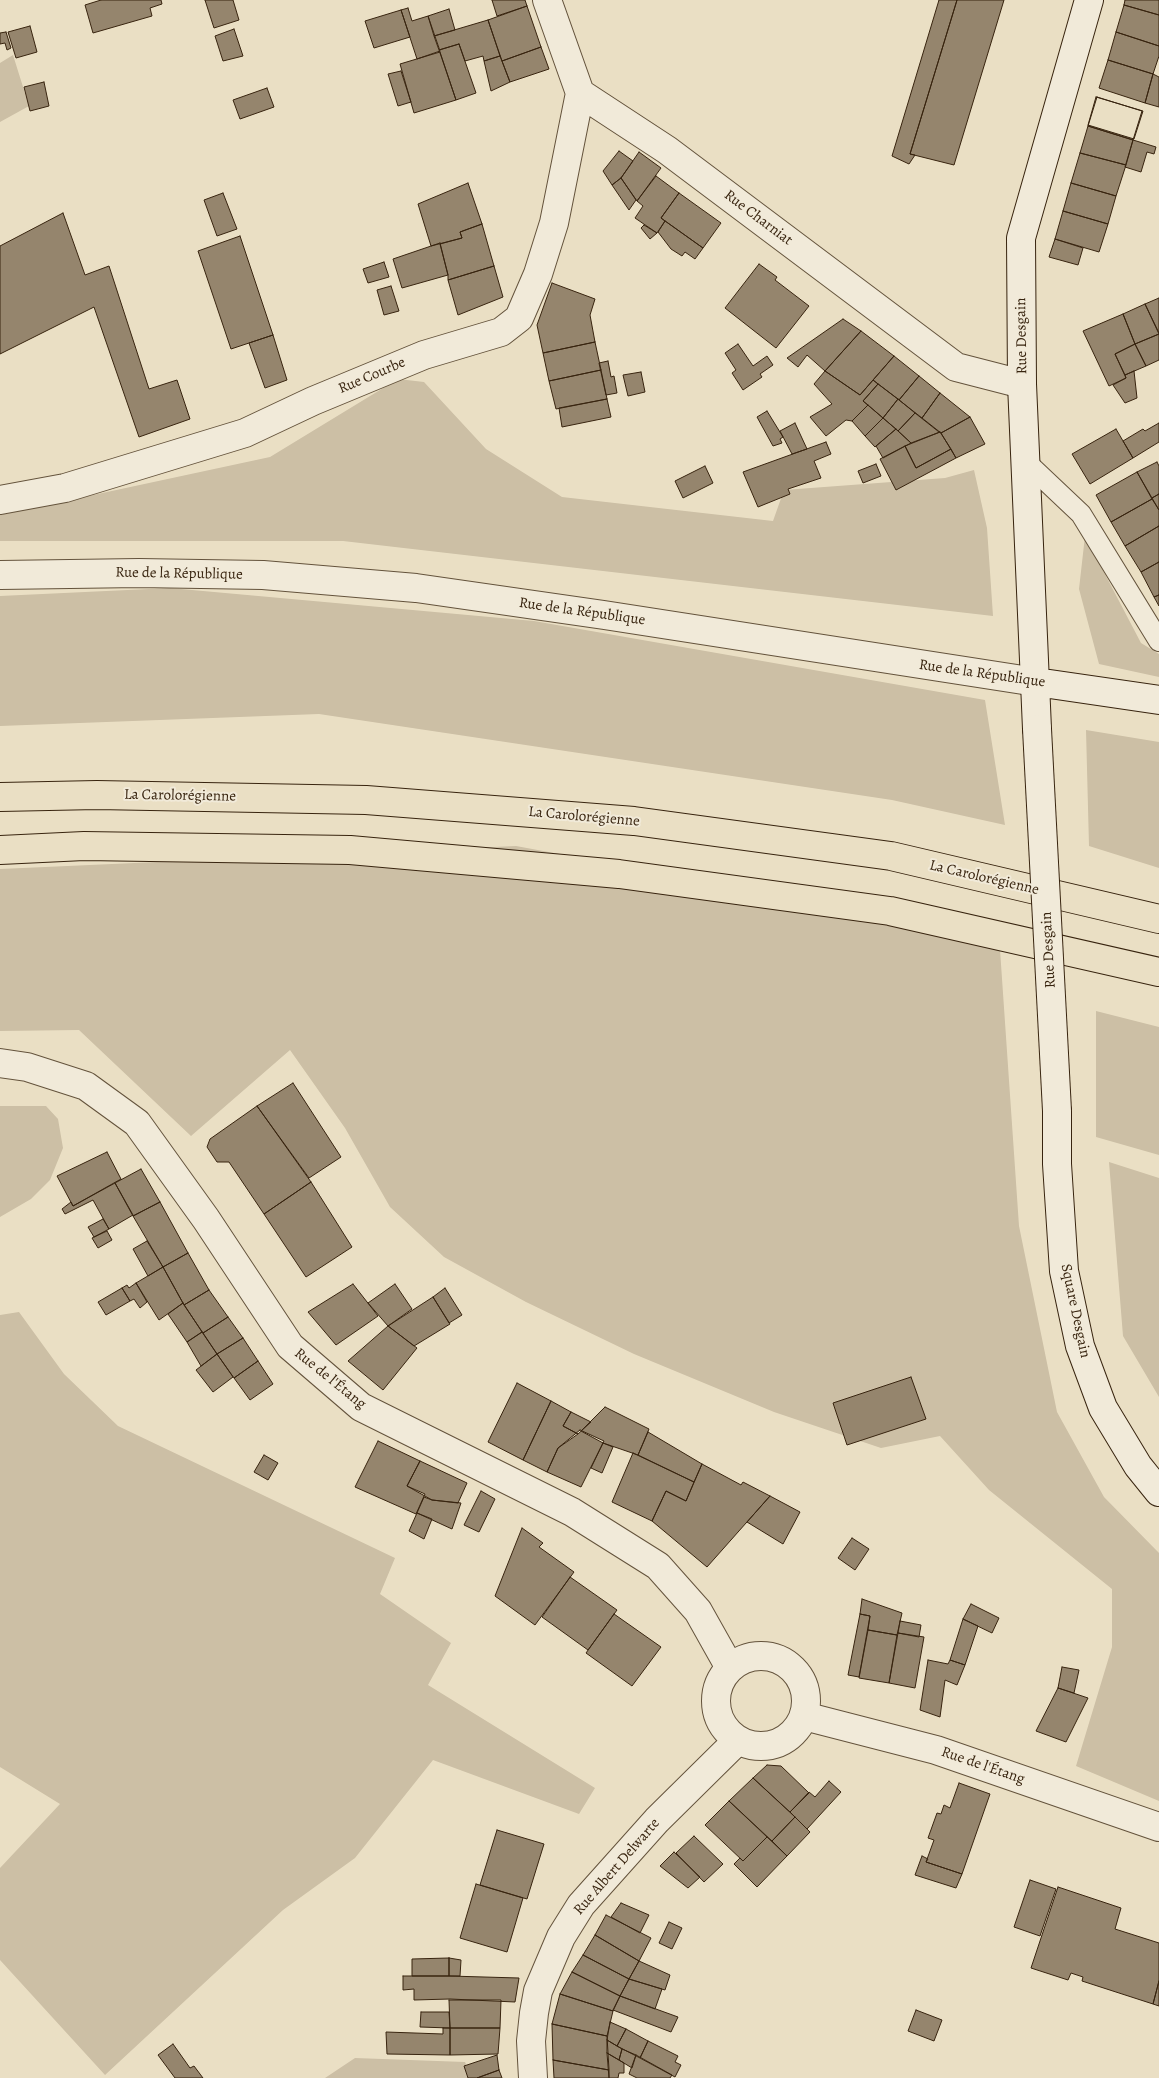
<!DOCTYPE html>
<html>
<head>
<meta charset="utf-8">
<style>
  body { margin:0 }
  canvas { display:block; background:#eadfc4 }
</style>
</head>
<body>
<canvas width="1159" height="2078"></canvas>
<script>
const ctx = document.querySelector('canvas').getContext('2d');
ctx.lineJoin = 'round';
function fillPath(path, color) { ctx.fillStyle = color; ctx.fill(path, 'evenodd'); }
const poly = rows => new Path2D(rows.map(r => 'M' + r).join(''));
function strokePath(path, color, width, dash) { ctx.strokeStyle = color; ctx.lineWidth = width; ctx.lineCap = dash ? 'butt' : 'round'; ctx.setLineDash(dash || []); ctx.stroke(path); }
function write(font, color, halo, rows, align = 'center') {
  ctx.font = font + ' Alegreya,serif'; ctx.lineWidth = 4; ctx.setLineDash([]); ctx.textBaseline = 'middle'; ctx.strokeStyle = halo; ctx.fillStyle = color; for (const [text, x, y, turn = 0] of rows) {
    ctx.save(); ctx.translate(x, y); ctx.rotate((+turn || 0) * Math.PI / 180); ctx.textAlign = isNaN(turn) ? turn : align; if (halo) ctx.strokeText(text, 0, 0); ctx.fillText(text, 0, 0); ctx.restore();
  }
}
const green = poly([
  [13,55,29,106,0,122,0,63],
  [398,379,424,382,486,449,562,497,773,521,784,490,945,478,974,470,987,528,993,616,343,541,0,541,0,515,270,457],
  [1085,536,1141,643,1159,654,1159,677,1099,664,1079,589],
  [170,588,534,621,985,700,1005,825,892,800,319,714,0,726,0,596],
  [1086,730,1159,742,1159,868,1089,846],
  [516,846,999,935,1019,1226,1057,1412,1104,1497,1159,1553,1159,1801,1076,1766,1112,1647,1112,1589,989,1490,940,1436,881,1448,774,1412,634,1354,526,1302,444,1257,390,1207,345,1128,290,1050,191,1136,79,1030,0,1031,0,869],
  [1096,1011,1159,1027,1159,1155,1096,1137],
  [0,1106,46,1106,58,1119,63,1148,50,1180,31,1199,0,1217],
  [1109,1162,1159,1178,1159,1397,1123,1336],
  [19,1312,64,1374,118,1426,395,1558,380,1594,451,1643,428,1685,595,1788,579,1814,433,1760,355,1858,283,1910,105,2075,0,1960,0,1868,60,1804,0,1767,0,1315],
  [355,2058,465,2062,472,2078,325,2078]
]);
const building = poly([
  [101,0,161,0,162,4,150,8,152,16,93,33,85,5,101,0],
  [205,0,233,0,239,20,214,28,205,0],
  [492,0,525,0,527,6,497,16,492,0],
  [939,0,957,0,910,154,915,155,909,164,892,156,939,0],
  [957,0,1004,0,954,165,910,154,957,0],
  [1125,0,1159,0,1159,15,1124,5,1125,0],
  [1124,5,1159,15,1159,46,1116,32,1124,5],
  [527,6,541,47,502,61,488,20,527,6],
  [408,8,412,21,428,16,440,51,417,59,401,10,408,8],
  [449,9,455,30,434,36,428,16,449,9],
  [401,10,410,37,374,48,365,21,401,10],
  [488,20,500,56,484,61,483,56,465,61,459,44,439,50,434,36,488,20],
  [30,26,37,52,16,58,8,32,30,26],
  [234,29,243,56,223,61,215,36,234,29],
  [6,32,11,48,7,50,5,43,0,44,0,33,6,32],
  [1116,32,1159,46,1159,56,1153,74,1108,60,1116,32],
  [459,44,476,93,456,100,439,50,459,44],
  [541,47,549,69,510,82,502,61,541,47],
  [440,52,456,100,414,113,400,64,440,52],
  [500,56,510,82,491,91,484,61,500,56],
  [1108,60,1153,74,1145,103,1099,88,1108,60],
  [401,71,411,102,398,106,388,74,401,71],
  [1153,74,1159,77,1159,107,1145,103,1153,74],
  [44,82,49,106,30,111,24,87,44,82],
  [267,88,274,107,240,119,233,100,267,88],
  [1096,97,1143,111,1134,139,1088,125,1096,97],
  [1097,97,1142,111,1133,140,1088,126,1097,97],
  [1088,126,1133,140,1126,165,1080,153,1088,126],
  [1133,140,1156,147,1154,154,1147,152,1141,172,1125,167,1133,140],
  [619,151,633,161,621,178,612,185,603,171,619,151],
  [639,152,661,168,637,201,621,178,639,152],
  [1080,153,1126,165,1116,196,1071,183,1080,153],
  [656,176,679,193,661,218,665,221,657,233,635,218,643,206,637,201,656,176],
  [621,178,636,200,629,210,612,185,621,178],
  [468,183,482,224,460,232,462,238,431,246,418,204,468,183],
  [1071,183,1116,196,1108,224,1063,211,1071,183],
  [223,193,237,229,217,236,204,200,223,193],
  [679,193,721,223,703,248,661,218,679,193],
  [1063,211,1108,224,1099,252,1055,239,1063,211],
  [63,213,85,275,109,266,149,389,177,380,190,419,139,437,94,307,0,354,0,246,63,213],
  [665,221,703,248,695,259,685,252,682,256,671,249,658,232,665,221],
  [482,224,494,266,448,280,448,275,440,244,462,238,460,232,482,224],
  [644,225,657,233,650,239,641,228,644,225],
  [240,236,273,335,231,349,198,251,240,236],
  [1055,239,1083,248,1078,265,1049,257,1055,239],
  [440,243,448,275,402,288,393,259,440,243],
  [384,262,389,277,368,283,363,269,384,262],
  [759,264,777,277,775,280,809,306,776,348,725,308,759,264],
  [494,266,503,297,458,315,448,280,494,266],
  [552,283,595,299,590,315,595,342,543,353,537,325,552,283],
  [391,286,399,311,384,315,377,290,391,286],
  [1159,298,1159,333,1145,304,1159,298],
  [1145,304,1159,334,1135,344,1123,314,1145,304],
  [1123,314,1135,344,1115,354,1126,378,1109,386,1083,331,1123,314],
  [843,319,861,331,825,371,807,355,798,367,787,358,843,319],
  [861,331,894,356,860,395,825,371,861,331],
  [1159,334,1159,360,1146,366,1135,344,1159,334],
  [273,335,287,380,265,388,249,343,273,335],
  [595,342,601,370,549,381,543,353,595,342],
  [738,344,753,366,767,356,773,365,760,374,762,377,743,390,732,373,736,370,725,353,738,344],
  [1135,344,1146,366,1125,375,1115,354,1135,344],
  [894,356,919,376,899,400,873,380,894,356],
  [608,361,611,377,614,376,617,393,606,395,599,363,608,361],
  [601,370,607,399,556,409,549,381,601,370],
  [825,371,860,395,873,380,878,384,863,401,868,405,852,421,846,420,826,436,810,417,832,404,814,384,825,371],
  [1134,371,1137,398,1125,403,1113,385,1126,378,1125,375,1134,371],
  [641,372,645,392,628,396,623,375,641,372],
  [919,376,940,393,922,418,899,400,919,376],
  [878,384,898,399,883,418,863,401,878,384],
  [940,393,970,417,941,433,922,418,940,393],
  [607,399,611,417,562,427,559,408,607,399],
  [898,399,915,413,898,431,883,418,898,399],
  [868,405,883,418,865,436,852,421,868,405],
  [767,411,783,437,780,439,782,443,773,446,757,417,767,411],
  [915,413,939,432,940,432,911,443,898,431,915,413],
  [970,417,985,444,956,458,941,433,970,417],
  [883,418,896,429,875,447,865,436,883,418],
  [795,423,807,449,792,454,780,431,795,423],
  [1159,423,1159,442,1133,458,1123,441,1143,429,1145,431,1159,423],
  [896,429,911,443,883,458,876,446,896,429],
  [1116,429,1133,458,1090,484,1072,454,1116,429],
  [940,432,951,449,916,468,905,446,940,432],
  [826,442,831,454,814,461,821,478,788,489,790,494,758,507,743,472,826,442],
  [905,446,916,468,951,449,956,458,896,490,880,459,905,446],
  [1157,462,1159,466,1159,494,1152,498,1137,472,1157,462],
  [876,464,881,476,863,483,858,471,876,464],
  [705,466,713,483,683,498,675,481,705,466],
  [1137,472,1152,499,1111,522,1096,495,1137,472],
  [1159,494,1159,510,1152,498,1159,494],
  [1152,499,1159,510,1159,526,1125,546,1111,522,1152,499],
  [1159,526,1159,562,1141,572,1125,546,1159,526],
  [1159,562,1159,595,1154,597,1141,572,1159,562],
  [1159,595,1159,606,1154,597,1159,595],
  [293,1083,341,1157,309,1178,257,1106,293,1083],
  [257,1106,311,1182,264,1214,229,1162,217,1162,207,1147,210,1139,257,1106],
  [107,1152,121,1179,73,1206,57,1176,107,1152],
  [141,1169,160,1202,133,1216,115,1183,141,1169],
  [311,1182,352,1247,306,1277,264,1214,311,1182],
  [115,1183,133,1215,109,1229,93,1200,65,1214,62,1209,71,1202,73,1206,115,1183],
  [160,1202,188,1253,163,1267,133,1216,160,1202],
  [103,1219,109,1229,94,1237,88,1227,103,1219],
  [107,1231,112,1240,98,1248,92,1238,107,1231],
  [147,1241,163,1267,148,1276,133,1249,147,1241],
  [188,1253,209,1290,184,1305,163,1267,188,1253],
  [163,1267,183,1303,159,1320,136,1283,163,1267],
  [136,1283,147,1302,140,1308,134,1299,130,1301,122,1288,127,1285,129,1288,136,1283],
  [353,1284,378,1316,336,1345,308,1312,353,1284],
  [395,1284,412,1309,388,1326,368,1303,395,1284],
  [122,1288,130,1301,106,1315,98,1302,122,1288],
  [445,1288,462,1315,449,1323,433,1297,445,1288],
  [209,1290,228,1317,203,1333,184,1305,209,1290],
  [433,1297,450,1324,414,1346,388,1326,433,1297],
  [183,1303,202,1332,187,1342,168,1314,183,1303],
  [228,1317,243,1338,217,1354,203,1333,228,1317],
  [388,1326,417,1348,383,1390,348,1361,388,1326],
  [202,1332,217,1354,201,1366,187,1342,202,1332],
  [243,1338,258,1361,234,1378,217,1354,243,1338],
  [217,1354,233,1377,213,1392,196,1370,217,1354],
  [258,1361,273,1384,250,1400,234,1378,258,1361],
  [911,1377,926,1419,847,1445,833,1403,911,1377],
  [517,1383,551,1401,523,1460,488,1442,517,1383],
  [551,1401,571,1412,563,1426,578,1434,558,1448,547,1472,523,1460,551,1401],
  [605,1407,649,1429,638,1455,603,1443,581,1431,605,1407],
  [571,1412,591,1422,578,1434,563,1426,571,1412],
  [580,1430,604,1441,581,1487,547,1472,558,1448,580,1430],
  [648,1432,702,1464,694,1482,638,1455,648,1432],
  [378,1441,420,1461,407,1486,425,1494,416,1514,355,1487,378,1441],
  [603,1443,613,1447,602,1473,591,1468,603,1443],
  [633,1453,694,1482,686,1501,666,1491,652,1521,612,1502,633,1453],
  [264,1455,278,1463,268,1480,254,1472,264,1455],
  [420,1461,467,1483,458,1503,432,1500,407,1486,420,1461],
  [702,1464,741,1485,743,1482,770,1496,707,1567,652,1521,666,1491,686,1501,702,1464],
  [481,1491,495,1499,479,1532,464,1525,481,1491],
  [770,1496,800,1512,783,1544,747,1522,770,1496],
  [424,1497,432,1500,461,1503,452,1529,417,1513,424,1497],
  [417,1513,432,1519,424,1539,409,1531,417,1513],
  [522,1528,543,1543,539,1547,574,1572,535,1625,495,1596,522,1528],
  [852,1538,869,1549,855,1570,838,1558,852,1538],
  [570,1577,617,1610,588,1650,542,1617,570,1577],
  [862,1599,902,1613,897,1635,868,1630,870,1616,860,1614,862,1599],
  [971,1604,999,1618,992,1633,963,1619,971,1604],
  [614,1614,661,1647,632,1686,586,1653,614,1614],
  [860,1614,870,1616,859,1677,848,1675,860,1614],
  [963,1619,978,1626,965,1665,950,1660,963,1619],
  [900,1621,921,1625,919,1637,898,1633,900,1621],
  [868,1630,897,1635,889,1683,859,1678,868,1630],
  [898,1633,924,1637,915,1688,889,1683,898,1633],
  [928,1660,948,1664,950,1660,965,1665,957,1685,945,1680,940,1717,920,1710,928,1660],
  [1062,1667,1079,1670,1074,1693,1058,1688,1062,1667],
  [1058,1688,1088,1698,1066,1742,1036,1731,1058,1688],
  [767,1765,781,1766,809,1793,790,1812,753,1778,767,1765],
  [753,1778,795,1817,772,1841,729,1801,753,1778],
  [829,1781,841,1792,807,1829,790,1812,809,1792,815,1797,829,1781],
  [959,1783,990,1794,962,1874,926,1862,934,1840,928,1838,937,1813,941,1814,944,1805,950,1808,959,1783],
  [729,1801,767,1837,743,1861,705,1825,729,1801],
  [795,1817,810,1832,787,1856,772,1841,795,1817],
  [497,1830,544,1844,527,1899,480,1885,497,1830],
  [694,1836,723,1864,704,1882,676,1853,694,1836],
  [767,1837,787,1856,757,1887,734,1864,740,1858,743,1861,767,1837],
  [674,1852,700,1877,688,1888,660,1866,674,1852],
  [922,1856,928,1859,926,1862,962,1874,956,1888,915,1875,922,1856],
  [1030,1880,1056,1889,1040,1936,1014,1927,1030,1880],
  [476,1884,523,1898,507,1952,460,1938,476,1884],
  [1058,1887,1121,1908,1115,1929,1159,1943,1159,1981,1153,2004,1082,1981,1083,1977,1071,1973,1068,1980,1031,1968,1058,1887],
  [621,1903,649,1915,640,1933,611,1917,621,1903],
  [606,1915,651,1938,639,1961,595,1935,606,1915],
  [669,1922,682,1928,672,1949,659,1943,669,1922],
  [595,1935,639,1961,629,1979,583,1955,595,1935],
  [583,1955,629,1979,620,1996,572,1972,583,1955],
  [449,1958,461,1960,460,1976,449,1976,449,1958],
  [449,1958,449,1976,412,1976,412,1959,449,1958],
  [639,1961,670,1975,665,1990,629,1979,639,1961],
  [572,1972,620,1996,613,2011,560,1994,572,1972],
  [403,1976,449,1976,519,1978,515,2002,450,1999,414,2000,414,1989,403,1990,403,1976],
  [629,1979,662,1989,655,2009,620,1996,629,1979],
  [1159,1981,1159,2006,1153,2004,1159,1981],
  [560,1994,613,2011,607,2036,552,2024,560,1994],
  [620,1996,678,2017,671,2032,613,2010,620,1996],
  [449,2000,501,2000,500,2028,450,2028,449,2000],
  [916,2010,942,2020,934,2041,908,2031,916,2010],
  [421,2012,449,2012,450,2028,420,2027,421,2012],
  [610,2022,626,2029,617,2046,607,2040,610,2022],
  [552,2024,607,2036,609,2070,553,2060,552,2024],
  [443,2028,450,2028,450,2055,387,2054,386,2032,443,2034,443,2028],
  [450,2028,500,2028,498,2054,450,2055,450,2028],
  [626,2029,648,2041,640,2058,617,2046,626,2029],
  [607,2040,622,2049,619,2060,607,2053,607,2040],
  [648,2041,678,2056,675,2062,681,2065,675,2077,640,2058,648,2041],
  [173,2044,190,2068,194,2066,203,2078,175,2078,158,2055,173,2044],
  [622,2049,636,2055,632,2068,619,2060,622,2049],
  [607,2053,624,2063,624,2073,619,2073,618,2078,609,2078,607,2053],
  [497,2055,499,2070,477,2078,468,2078,464,2066,497,2055],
  [636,2055,672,2075,670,2078,637,2078,629,2074,636,2055],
  [553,2060,609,2070,609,2078,554,2078,553,2060],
  [499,2070,502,2078,477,2078,499,2070]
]);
const lane = poly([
  [1026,462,1081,514,1159,641]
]);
const street = poly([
  [547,0,580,93,667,150,956,367,1022,384],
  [0,500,65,488,245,433,313,401,424,355,501,332,519,318,538,274,554,223,580,93],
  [0,575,139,573,263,575,416,588,604,615,1036,682],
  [0,1063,27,1067,86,1086,137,1123,206,1219,290,1346,361,1407,572,1512,658,1566,698,1611,730,1668],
  '716 1701a45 45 0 1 1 90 0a45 45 0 1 1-90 0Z',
  [804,1716,936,1750,1159,1827],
  [533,2078,531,2041,534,2013,538,1991,561,1937,581,1905,657,1820,738,1740]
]);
const secondary = poly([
  [1036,682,1159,700],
  [1037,729,1022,384,1021,238,1089,0],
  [1057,1111,1057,1164,1064,1271,1080,1346,1103,1408,1138,1466,1159,1492]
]);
const highway = poly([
  [0,797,97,795,366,800,634,821,891,856,1159,919],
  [0,850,84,846,350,850,619,874,890,911,1159,972]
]);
const secondaryBridge = poly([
  [1037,729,1057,1111]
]);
const streetNames = [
  ["Rue Charniat",758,218,37],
  ["Rue Desgain",1022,336,-91],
  ["Rue Courbe",372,376,-23],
  ["Rue de la République",179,574,1],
  ["Rue de la République",582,612,8],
  ["Rue de la République",982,674,8],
  ["La Carolorégienne",180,796,1],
  ["La Carolorégienne",584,817,5],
  ["La Carolorégienne",984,878,13],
  ["Rue Desgain",1049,950,-93],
  ["Square Desgain",1075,1311,78],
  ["Rue de l'Étang",330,1379,39],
  ["Rue de l'Étang",983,1766,19],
  ["Rue Albert Delwarte",617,1867,-49]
];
fillPath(green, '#ccbfa5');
fillPath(building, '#95856d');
strokePath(building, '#38240f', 1);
strokePath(lane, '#64533c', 22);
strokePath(street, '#64533c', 30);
strokePath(secondary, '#38240f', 30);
strokePath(highway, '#38240f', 30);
strokePath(lane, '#f1ead9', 20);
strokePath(street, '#f1ead9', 28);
strokePath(secondary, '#f1ead9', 28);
strokePath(highway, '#eadfc4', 28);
strokePath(secondaryBridge, '#38240f', 30, []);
strokePath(secondaryBridge, '#f1ead9', 28);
write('15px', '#38240f', '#f1ead9', streetNames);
</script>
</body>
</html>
